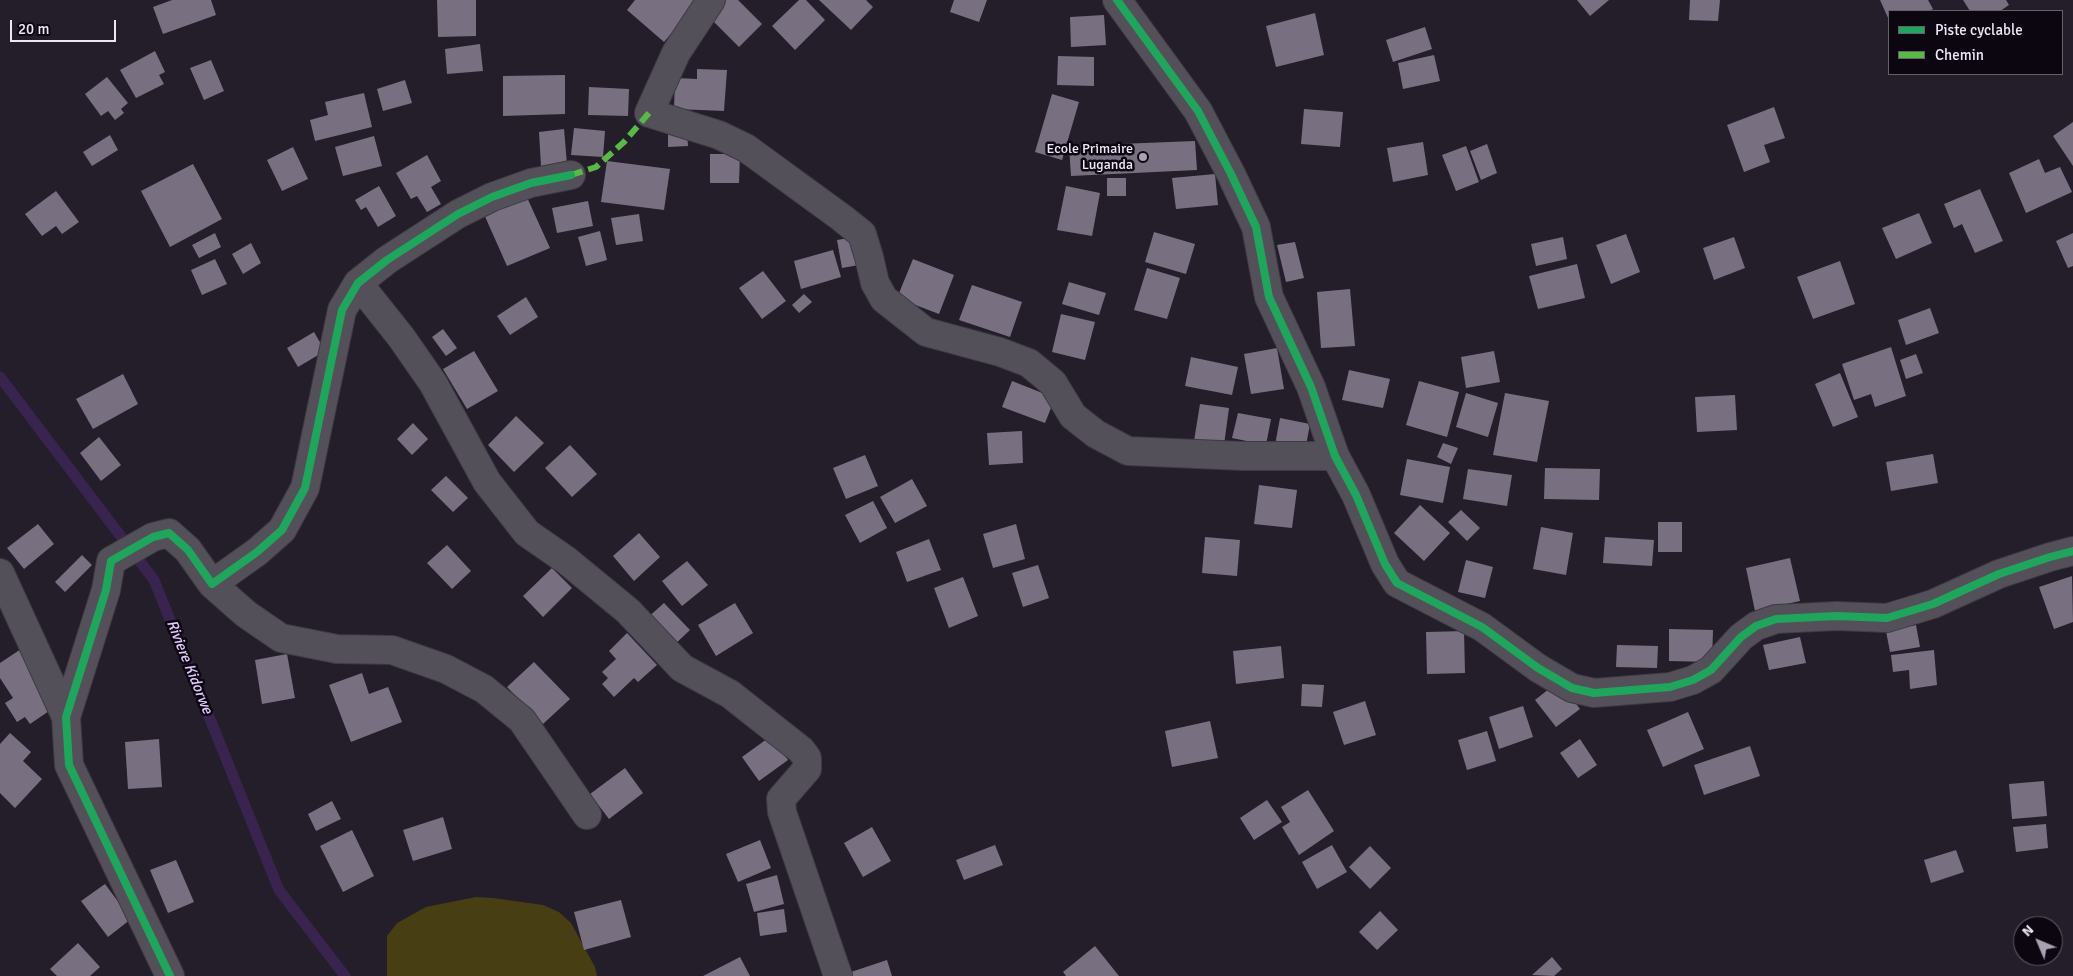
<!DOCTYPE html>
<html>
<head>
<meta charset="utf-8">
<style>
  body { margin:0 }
  #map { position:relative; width:2073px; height:976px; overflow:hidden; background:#241e2b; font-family:Signika,sans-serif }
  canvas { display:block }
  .legend { position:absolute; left:1888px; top:10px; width:175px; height:65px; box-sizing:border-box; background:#0b0610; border:1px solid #66606c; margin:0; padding:6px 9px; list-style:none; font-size:15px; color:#eee7f7 }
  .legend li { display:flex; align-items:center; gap:10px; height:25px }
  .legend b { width:25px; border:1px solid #66606c }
  .north { position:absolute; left:2013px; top:916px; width:50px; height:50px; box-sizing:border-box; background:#0b0610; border:1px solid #66606c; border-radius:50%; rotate:315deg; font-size:14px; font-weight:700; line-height:20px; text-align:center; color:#eee7f7 }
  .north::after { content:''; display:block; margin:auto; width:18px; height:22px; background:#a7a1b0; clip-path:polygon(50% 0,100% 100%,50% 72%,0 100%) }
  .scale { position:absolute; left:10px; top:20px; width:106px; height:22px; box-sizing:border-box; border:2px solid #eee7f7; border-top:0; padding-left:6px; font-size:15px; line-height:18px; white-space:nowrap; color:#eee7f7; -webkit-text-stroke:4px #0b0610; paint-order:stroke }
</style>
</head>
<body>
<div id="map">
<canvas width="2073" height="976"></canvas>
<ul class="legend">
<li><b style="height:6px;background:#20a55d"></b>Piste cyclable</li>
<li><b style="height:6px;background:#58b947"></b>Chemin</li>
</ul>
<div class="north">N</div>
<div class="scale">20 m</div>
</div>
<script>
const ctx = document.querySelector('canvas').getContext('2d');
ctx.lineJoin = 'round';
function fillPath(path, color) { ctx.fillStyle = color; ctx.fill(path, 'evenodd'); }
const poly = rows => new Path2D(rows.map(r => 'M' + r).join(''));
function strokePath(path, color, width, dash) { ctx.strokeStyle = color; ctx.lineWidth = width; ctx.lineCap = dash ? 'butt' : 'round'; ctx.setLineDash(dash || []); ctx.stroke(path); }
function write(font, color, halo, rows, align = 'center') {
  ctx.font = font + ' Signika,sans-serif'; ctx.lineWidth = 5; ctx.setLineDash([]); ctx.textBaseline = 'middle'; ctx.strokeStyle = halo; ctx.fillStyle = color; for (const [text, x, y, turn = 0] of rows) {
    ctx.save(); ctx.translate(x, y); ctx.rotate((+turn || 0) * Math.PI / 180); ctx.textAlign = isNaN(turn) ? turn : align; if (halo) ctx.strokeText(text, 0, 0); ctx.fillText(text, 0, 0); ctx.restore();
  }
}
const forest = poly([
  [476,897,493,898,543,905,559,912,571,923,595,967,597,976,387,976,387,936,397,923,426,907]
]);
const stream = poly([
  [0,377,154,580,279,890,345,976]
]);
const building = poly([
  [172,0,211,0,216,15,163,34,153,7],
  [437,0,476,0,476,36,438,37],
  [635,0,700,0,664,42,627,10],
  [720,0,738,0,762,24,739,47,706,14],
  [799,0,806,0,825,20,795,50,772,26],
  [819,0,866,0,873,7,851,30],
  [954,0,987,0,979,22,950,12],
  [1577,0,1609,0,1590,16],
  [1690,0,1720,0,1718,21,1689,20],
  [1880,0,1928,0,1933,9,1929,11,1889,11,1889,20],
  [1963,0,2006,0,2009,5,2000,11,1970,11],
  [1315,13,1324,55,1276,67,1266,26],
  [1104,15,1106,45,1071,47,1070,17],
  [1425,27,1432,49,1393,62,1386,40],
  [480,44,483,71,447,74,445,49],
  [155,51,165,72,159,75,164,84,136,98,120,70],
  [1434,55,1440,81,1403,89,1398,63],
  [1058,56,1094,57,1094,86,1057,85],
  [211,60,224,91,204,100,190,68],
  [697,69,727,70,724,111,674,109,675,78,697,79],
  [565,75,565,114,503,116,503,76],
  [107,77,128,103,121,109,124,113,115,120,108,111,101,116,85,94],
  [405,80,412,103,383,111,377,89],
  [589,87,629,89,628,116,588,115],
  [364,93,372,127,315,141,310,120,328,115,325,102],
  [1052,94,1079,102,1062,160,1035,152],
  [1774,107,1785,138,1764,145,1770,162,1744,172,1727,125],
  [1304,109,1343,112,1340,147,1301,144],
  [2073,122,2073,166,2053,136],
  [574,128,605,131,603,157,571,155],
  [564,129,567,164,541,166,539,132],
  [668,132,687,132,688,146,668,147],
  [110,135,118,150,92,166,83,152],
  [374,136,382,166,343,176,335,147],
  [1195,141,1197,170,1071,176,1069,146],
  [1423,142,1428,175,1393,182,1387,148],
  [1487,144,1497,173,1481,180,1470,151],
  [1466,146,1479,182,1456,191,1442,155],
  [293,147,308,179,282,191,267,160],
  [710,154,740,154,739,183,710,183],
  [427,155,441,181,431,187,441,204,427,212,417,196,411,199,396,173],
  [2039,159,2045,173,2060,167,2072,192,2026,213,2009,173],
  [607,161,670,169,664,210,601,202],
  [193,164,222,219,170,247,141,191],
  [1215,174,1218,205,1176,209,1172,178],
  [1107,178,1126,178,1126,196,1107,196],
  [379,186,396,216,378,227,366,207,361,210,355,200],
  [1066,186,1100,193,1092,236,1057,230],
  [1980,189,2003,241,1975,253,1962,224,1954,228,1944,204],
  [56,191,79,222,62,234,56,226,42,236,25,214],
  [525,193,550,248,507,266,483,212],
  [588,201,593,226,557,233,552,208],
  [1919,213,1932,243,1896,259,1882,228],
  [639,214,643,241,616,245,611,218],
  [600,231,607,260,586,266,578,237],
  [1154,232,1195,244,1186,274,1145,262],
  [215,233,221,247,199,258,192,245],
  [2073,233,2073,266,2068,268,2056,241],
  [1626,234,1640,272,1611,284,1596,245],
  [854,237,859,265,842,268,837,240],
  [1563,237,1567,259,1536,266,1531,244],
  [1734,237,1745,268,1714,280,1703,248],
  [1295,242,1304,278,1286,282,1277,245],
  [251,243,261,263,243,274,232,254],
  [833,250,841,277,801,289,794,261],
  [215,259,227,284,202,295,191,270],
  [913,259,954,275,939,314,897,298],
  [1840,261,1855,304,1813,319,1797,277],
  [1577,264,1585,298,1538,309,1529,276],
  [1147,268,1180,278,1167,319,1134,310],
  [763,271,786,301,762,319,739,288],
  [1069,282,1106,293,1099,315,1062,304],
  [972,285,1022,302,1010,337,959,320],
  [1350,289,1355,346,1321,348,1317,292],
  [804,294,812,302,799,313,792,305],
  [526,297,538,317,510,335,497,316],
  [1930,308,1939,333,1906,345,1898,320],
  [1061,314,1095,322,1085,360,1052,352],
  [443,329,457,348,446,356,432,337],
  [314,332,325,351,298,367,287,348],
  [1891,347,1906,396,1875,407,1871,394,1854,400,1842,364],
  [1277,348,1284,389,1251,394,1244,354],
  [474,351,498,391,467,409,443,369],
  [1494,351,1500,382,1466,388,1461,357],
  [1916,354,1923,373,1906,379,1900,360],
  [1191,357,1238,367,1232,395,1185,386],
  [1349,370,1390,379,1383,408,1342,400],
  [1840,373,1858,417,1833,427,1815,384],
  [123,374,138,404,93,429,76,399],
  [1012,381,1055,398,1045,423,1002,407],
  [1419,381,1459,392,1447,437,1406,425],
  [1466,393,1498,403,1488,437,1456,427],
  [1505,393,1549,401,1537,462,1493,455],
  [1735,395,1737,430,1697,432,1695,397],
  [1200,404,1229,408,1224,445,1194,441],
  [1238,413,1271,419,1266,445,1232,438],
  [516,416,544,443,514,472,488,445],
  [1280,418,1310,424,1305,451,1275,445],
  [413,423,428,439,412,455,397,439],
  [1022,431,1023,463,989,465,987,433],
  [99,437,121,465,101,481,80,453],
  [1443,443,1458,448,1451,464,1437,457],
  [570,445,597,474,572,497,545,468],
  [1933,454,1938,483,1891,491,1886,462],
  [865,455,878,486,846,499,833,468],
  [1407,459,1450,467,1443,503,1400,495],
  [1545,468,1600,469,1599,500,1544,499],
  [1468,469,1512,475,1507,506,1463,499],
  [446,476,468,498,453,512,431,490],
  [912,479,927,506,895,523,880,497],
  [1259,485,1297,490,1292,528,1254,524],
  [873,501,887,528,860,543,845,515],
  [1420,505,1450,533,1424,561,1394,533],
  [1461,510,1480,528,1467,541,1448,522],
  [1658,522,1682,522,1682,552,1658,552],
  [38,524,54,544,24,569,7,548],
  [1016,524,1025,559,993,568,983,534],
  [1541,527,1573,533,1566,575,1533,569],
  [639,533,660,557,634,581,613,556],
  [1205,537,1240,540,1237,576,1202,573],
  [1605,537,1654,540,1652,566,1603,563],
  [929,539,941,570,907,582,896,552],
  [447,545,471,571,452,589,427,563],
  [82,555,92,565,65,592,55,582],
  [1790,558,1800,601,1755,611,1746,568],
  [1466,560,1493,567,1485,598,1458,592],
  [687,561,708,585,682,606,662,581],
  [1038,565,1049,598,1023,607,1012,573],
  [552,568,572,588,543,617,523,596],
  [2072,576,2073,622,2054,629,2039,587],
  [963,577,978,616,949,628,934,588],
  [664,603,690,630,672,647,645,620],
  [735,603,753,633,716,656,698,625],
  [1916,625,1920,647,1890,652,1886,631],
  [1669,629,1713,630,1712,662,1669,661],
  [1464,631,1465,673,1427,674,1426,632],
  [627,633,657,665,638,682,634,678,614,697,602,684,608,678,602,672,616,659,609,651],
  [1800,637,1806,663,1769,670,1763,645],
  [1617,645,1658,646,1657,668,1616,667],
  [1281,646,1284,678,1236,684,1233,651],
  [21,649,58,705,30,724,25,717,17,722,5,703,13,698,0,678,0,663],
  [1934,650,1937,685,1910,689,1909,670,1893,672,1891,655],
  [287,654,295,698,262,704,255,660],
  [534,662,570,699,543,724,507,687],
  [362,673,369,694,388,687,402,722,351,742,329,685],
  [1559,681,1580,709,1556,727,1535,700],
  [1302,684,1324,685,1322,707,1301,706],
  [1365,701,1376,735,1344,745,1333,712],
  [1523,706,1533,737,1499,749,1489,717],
  [1688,712,1704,749,1663,767,1647,730],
  [1210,721,1218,758,1172,767,1165,731],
  [1487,731,1496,761,1467,770,1458,740],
  [10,733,31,752,23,761,42,779,15,808,0,793,0,744],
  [771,736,788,760,759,781,742,757],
  [159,739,162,787,128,789,125,742],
  [1580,739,1597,765,1578,778,1560,753],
  [1750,746,1760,776,1704,795,1694,765],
  [625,768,643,793,609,819,590,794],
  [2044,781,2047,816,2012,819,2009,784],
  [1308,790,1334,831,1299,855,1282,827,1290,822,1281,807],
  [1267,800,1282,822,1254,840,1240,818],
  [332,801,341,819,316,831,308,814],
  [443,817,452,849,413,861,403,830],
  [2046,824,2048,848,2016,852,2013,827],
  [872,827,891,861,863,877,844,843],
  [352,830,374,876,343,892,320,846],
  [760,840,771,868,738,882,726,854],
  [995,845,1003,865,964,880,956,860],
  [1332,845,1347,872,1317,889,1302,862],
  [1370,846,1391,868,1370,889,1349,867],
  [1956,850,1964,872,1931,883,1924,860],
  [176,860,194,902,168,913,150,870],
  [777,875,784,904,754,912,746,884],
  [105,884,131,919,108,937,81,901],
  [621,900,631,937,584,950,574,912],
  [784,909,787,932,760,936,757,913],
  [1380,911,1398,930,1377,950,1359,932],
  [78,943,100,967,90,976,57,976,50,969],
  [1095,946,1119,976,1066,976,1063,972],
  [740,957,750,976,703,976],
  [1552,957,1562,969,1554,976,1532,975],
  [887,960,892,976,852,976,851,972]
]);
const minor = poly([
  [711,0,676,53,649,113,719,135,746,148,842,218,862,234,869,257,875,283,884,299,926,332,1000,352,1029,363,1053,383,1073,416,1096,434,1128,451,1243,456,1335,456],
  [1117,0,1198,111,1231,174,1256,227,1269,297,1311,387,1335,456,1356,495,1385,564,1397,583,1482,627,1538,668,1572,688,1594,693,1670,687,1693,680,1711,670,1741,637,1756,626,1776,619,1837,616,1887,618,1933,604,1999,574,2050,557,2073,551],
  [358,283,401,337,433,383,487,482,527,533,566,560,628,611,682,668,730,694,801,750,807,758,807,769,781,799,782,812,838,976],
  [0,573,66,717],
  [212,584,246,614,281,638,337,649,392,650,446,669,484,689,522,720,587,815],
  [170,976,69,765,66,717,106,590,111,561,153,537,169,533,188,550,212,584,257,552,282,530,305,488,342,310,358,283,387,260,458,214,492,197,531,183,571,175]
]);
const quiet = poly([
  [571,175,596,167,624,142,649,113]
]);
const cycleway = poly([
  [1117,0,1198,111,1231,174,1256,227,1269,297,1311,387,1335,456,1356,495,1385,564,1397,583,1482,627,1538,668,1572,688,1594,693,1670,687,1693,680,1711,670,1741,637,1756,626,1776,619,1837,616,1887,618,1933,604,1999,574,2050,557,2073,551],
  [170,976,69,765,66,717,106,590,111,561,153,537,169,533,188,550,212,584,257,552,282,530,305,488,342,310,358,283,387,260,458,214,492,197,531,183,571,175]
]);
const markers = [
  [1143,157,5,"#a7a1b0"]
];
const poiNames = [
  ["Ecole Primaire",1133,149],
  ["Luganda",1133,165]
];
const waterNames = [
  ["Riviere Kidorwe",189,667,68]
];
fillPath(forest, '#473e13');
strokePath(stream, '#39234f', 11);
fillPath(building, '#787081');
strokePath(minor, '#3e3944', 30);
strokePath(minor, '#54505a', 28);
strokePath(quiet, '#58b947', 6, [12, 6]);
strokePath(cycleway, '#20a55d', 8);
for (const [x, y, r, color] of markers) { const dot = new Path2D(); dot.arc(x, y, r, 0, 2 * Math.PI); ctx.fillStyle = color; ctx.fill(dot); strokePath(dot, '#0b0610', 2); }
write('14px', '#eee7f7', '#0b0610', poiNames, 'right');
write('italic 15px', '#e1cbfd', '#0b0610', waterNames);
</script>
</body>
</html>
